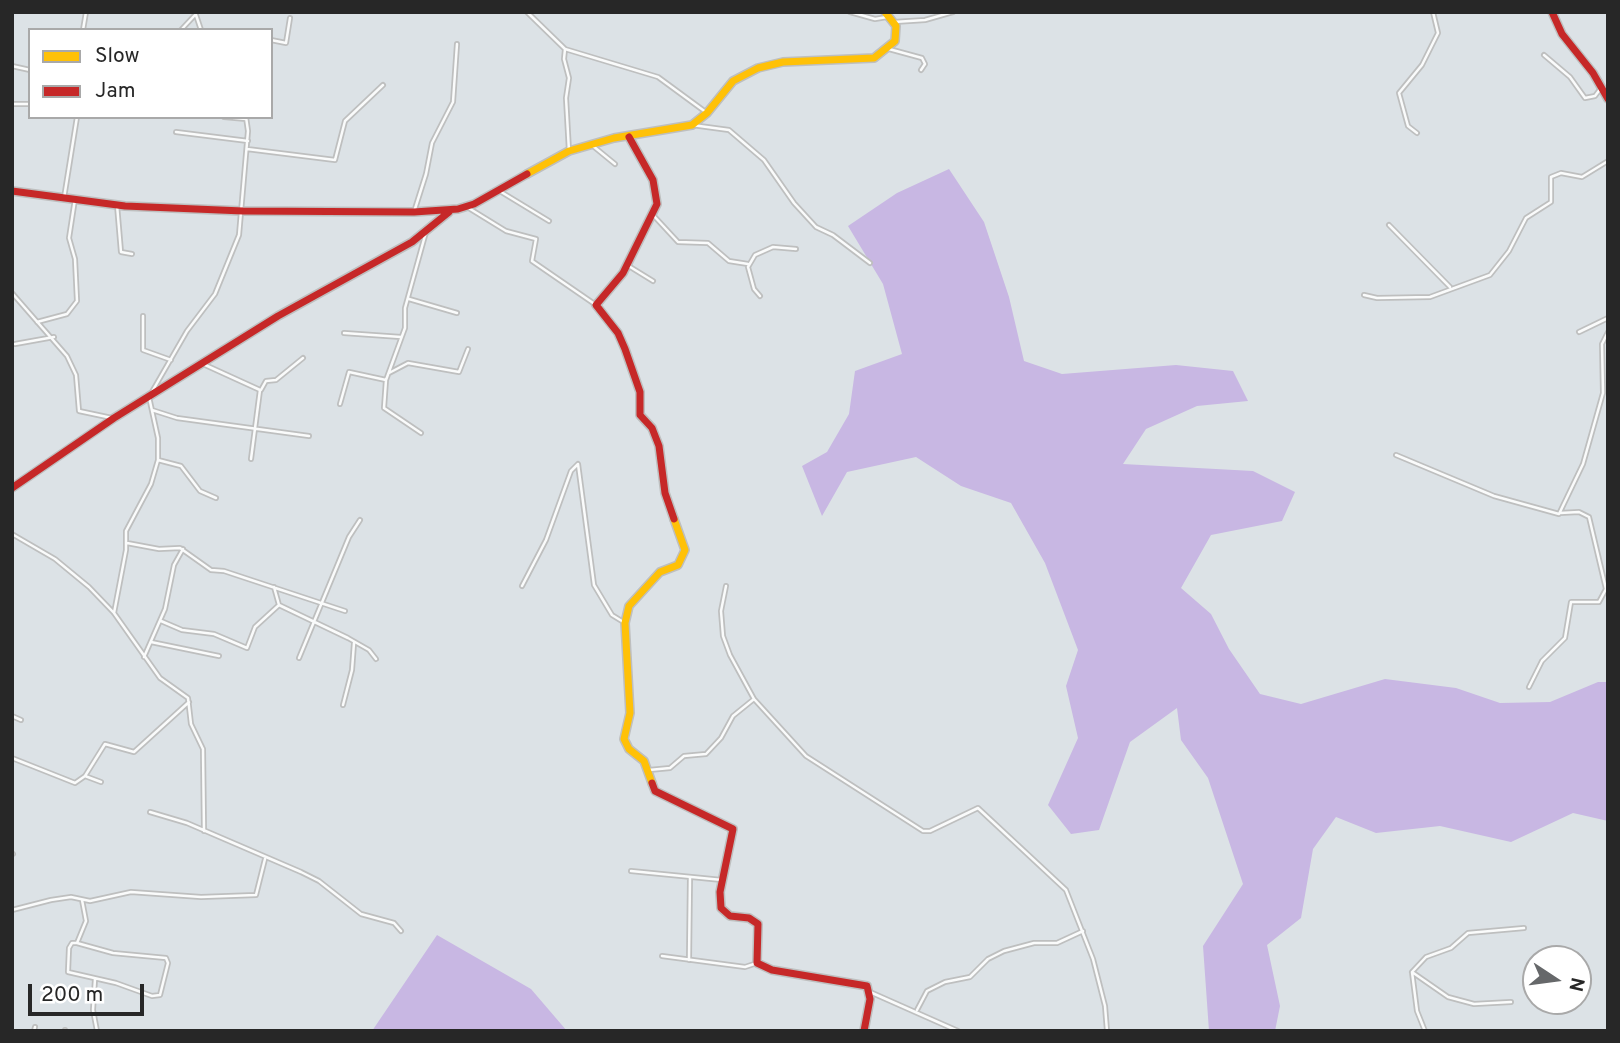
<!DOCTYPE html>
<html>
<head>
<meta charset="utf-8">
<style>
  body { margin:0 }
  #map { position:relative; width:1620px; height:1043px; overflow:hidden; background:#dce2e6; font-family:Overpass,sans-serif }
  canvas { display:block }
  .frame { position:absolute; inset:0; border:14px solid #272727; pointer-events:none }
  .legend { position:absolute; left:28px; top:28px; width:245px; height:91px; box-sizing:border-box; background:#fff; border:2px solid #a9a9a9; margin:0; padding:9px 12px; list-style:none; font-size:21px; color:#272727 }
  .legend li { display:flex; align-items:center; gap:14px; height:35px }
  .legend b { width:35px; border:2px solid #a9a9a9 }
  .north { position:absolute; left:1522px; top:945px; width:70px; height:70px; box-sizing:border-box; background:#fff; border:2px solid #a9a9a9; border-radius:50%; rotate:103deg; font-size:19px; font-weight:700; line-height:28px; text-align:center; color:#272727 }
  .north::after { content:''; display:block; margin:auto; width:24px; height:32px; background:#66686a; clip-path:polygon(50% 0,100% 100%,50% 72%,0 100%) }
  .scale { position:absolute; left:28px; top:984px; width:116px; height:32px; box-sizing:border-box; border:4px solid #272727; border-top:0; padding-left:9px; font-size:21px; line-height:24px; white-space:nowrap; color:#272727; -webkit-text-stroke:5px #fff; paint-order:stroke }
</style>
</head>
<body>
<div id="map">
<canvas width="1620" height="1043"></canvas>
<div class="frame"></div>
<ul class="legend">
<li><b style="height:9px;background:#ffc107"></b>Slow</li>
<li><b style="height:9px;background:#c62828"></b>Jam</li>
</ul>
<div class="north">N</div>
<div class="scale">200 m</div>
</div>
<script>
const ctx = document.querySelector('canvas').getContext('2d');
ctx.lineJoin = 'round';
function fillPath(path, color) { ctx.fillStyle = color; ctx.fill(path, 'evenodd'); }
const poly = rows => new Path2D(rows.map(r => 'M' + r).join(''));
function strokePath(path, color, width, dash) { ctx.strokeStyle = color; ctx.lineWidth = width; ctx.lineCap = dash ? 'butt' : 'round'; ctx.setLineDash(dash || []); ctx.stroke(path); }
const green = poly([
  [949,169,984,222,1009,297,1024,361,1062,374,1176,365,1233,371,1248,401,1197,406,1146,429,1123,464,1253,471,1295,492,1282,521,1211,535,1181,588,1211,614,1229,649,1260,694,1301,704,1385,679,1456,688,1500,703,1550,702,1598,682,1608,682,1608,821,1573,813,1511,842,1440,826,1376,833,1336,817,1313,849,1301,918,1267,945,1280,1006,1275,1031,1209,1031,1203,946,1243,884,1208,778,1181,740,1177,708,1130,742,1099,830,1071,834,1048,805,1078,738,1066,686,1078,650,1045,563,1011,503,961,486,916,457,847,472,822,516,802,466,827,452,849,414,855,371,902,354,883,284,848,226,897,193],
  [437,935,531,989,567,1031,372,1031]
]);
const street = poly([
  [195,12,201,30],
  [527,12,565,49,564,59,569,78,566,98,569,151],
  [850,12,875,19,887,17],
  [894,22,925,20,953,12],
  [83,30,86,12],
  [181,30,195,15],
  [271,40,286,43,290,18],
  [565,49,658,77,707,113],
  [889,49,922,58,925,64,921,70],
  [1544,55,1570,77,1585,98,1595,96,1601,88],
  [12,66,30,70],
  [12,104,30,104],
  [224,117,246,119],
  [692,125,729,130,764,160,794,203,816,227,833,235,870,263],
  [176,132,248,141],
  [1417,133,1408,126,1399,93,1422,65,1438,33,1433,12],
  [593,146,615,164],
  [247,149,335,160,345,121,383,85],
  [498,190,549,221],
  [64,198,77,117],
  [117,205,121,252,132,254],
  [467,207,506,231,536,239,532,261,596,305],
  [414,212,426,174,432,143,453,102,457,44],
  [653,215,678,242,708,243,729,261,748,264],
  [1389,225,1450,287],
  [627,265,653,281],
  [12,293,67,356,76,375,79,411,112,418],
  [1364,295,1377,298,1430,297,1490,275,1509,251,1526,218,1551,202,1551,177,1561,173,1582,177,1608,161],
  [760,296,754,289,748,267,755,255,773,247,796,249],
  [409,299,457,313],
  [143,316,143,350,171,360],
  [37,322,67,314,77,301,75,259,69,238,75,199],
  [1579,332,1608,318],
  [344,333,401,337],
  [15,344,54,337],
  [203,364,260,390,251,459],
  [389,373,408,363,459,372,468,349],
  [261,390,266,381,276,380,303,358],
  [340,404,349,372,386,380],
  [152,410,177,418,309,436],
  [421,433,384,408,386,380,405,328,405,308,426,232],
  [1396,455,1494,496,1559,514,1583,464,1603,393,1602,344,1608,332],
  [158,460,181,466,200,491,216,498],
  [12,534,55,559,89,587,114,613,160,678,188,698,191,724,203,749,204,831],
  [127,543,159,549,180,548,211,570,224,571,345,611],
  [522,586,546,540,571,471,578,464,594,585,612,615,625,623],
  [726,586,721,611,723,636,730,655,754,699,806,756,923,831,930,831,978,808,1066,890,1093,959,1105,1006,1107,1031],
  [274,587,279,605,348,638,369,650,376,659],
  [114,613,126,550,126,531,151,484,158,460,158,438,149,397,187,331,215,294,239,235,248,131,246,117],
  [161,621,182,630,214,634,247,648,255,627,279,605],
  [151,642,219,656],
  [144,657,165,609,174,565,183,549],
  [299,658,349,537,360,520],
  [1529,687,1542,661,1565,638,1571,602,1599,602,1606,589,1589,517,1579,512,1560,513],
  [343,705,352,670,354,643],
  [12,716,21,720],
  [12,758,75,783,85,776,105,744,134,752,189,702],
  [649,770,670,768,684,756,706,754,721,738,733,716,754,699],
  [85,776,101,782],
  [150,812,187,823,301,872,319,881,361,914,394,923,401,931],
  [12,853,13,854],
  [631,871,722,880],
  [12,910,51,900,71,897,90,901,131,892,201,897,256,895,265,859],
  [77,943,113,953,166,958,168,963,160,995,152,996,116,983,68,972,69,948,72,943,77,943,86,921,82,900],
  [662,956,745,967,757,963],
  [689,960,690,877],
  [1412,972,1448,997,1474,1004,1511,1002],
  [95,979,93,1010,97,1031],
  [870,992,958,1031],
  [917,1010,927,991,945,982,970,977,988,959,1004,951,1034,943,1057,943,1083,931],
  [34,1031,35,1027],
  [65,1031,65,1030],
  [1425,1031,1417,1011,1412,972,1426,957,1451,948,1468,933,1524,928]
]);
const slow = poly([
  [527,174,569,151,614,138,692,125,707,113,733,81,758,68,783,62,874,58,895,41,896,26,885,12],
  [652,783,644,761,629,749,624,739,630,713,625,623,629,606,660,572,678,565,685,550,674,519]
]);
const jam = poly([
  [1552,12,1562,34,1593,73,1608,99],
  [629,137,653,180,657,204,623,273,596,305,618,333,625,349,640,392,640,415,652,428,659,446,665,493,674,519],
  [12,191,125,206,243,211,414,212,458,209,474,204,527,174],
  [12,488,114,418,278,316,412,242,449,212],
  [652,783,655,791,733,829,720,892,721,908,730,916,749,918,758,924,757,963,772,970,867,986,870,999,864,1031]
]);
fillPath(green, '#c8b7e3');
strokePath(street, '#bebfbf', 6);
strokePath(slow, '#bebfbf', 10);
strokePath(jam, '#bebfbf', 10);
strokePath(street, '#fafbfb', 2.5);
strokePath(slow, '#ffc107', 7);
strokePath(jam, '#c62828', 7);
</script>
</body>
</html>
